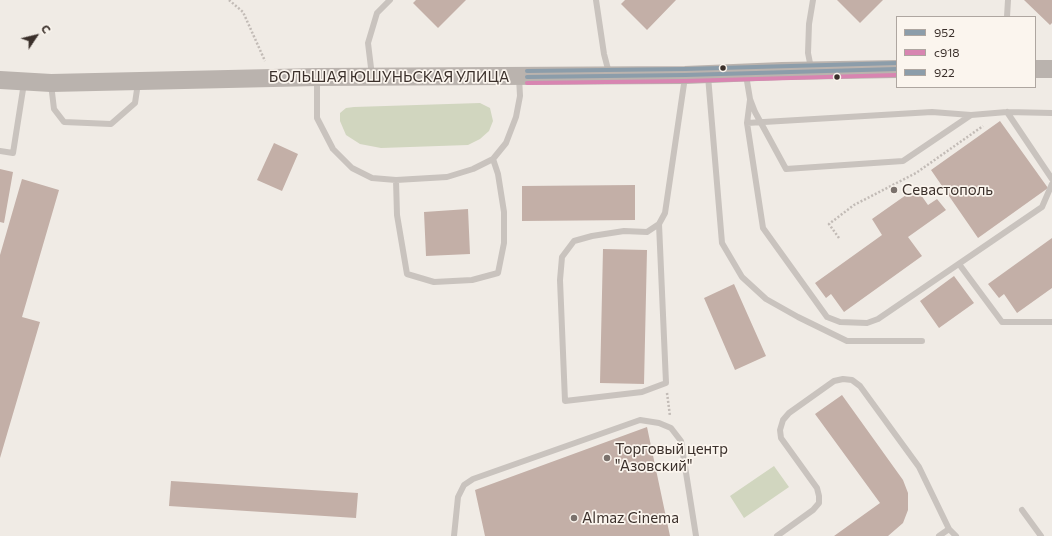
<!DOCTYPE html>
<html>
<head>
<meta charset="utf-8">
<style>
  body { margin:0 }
  #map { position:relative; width:1052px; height:536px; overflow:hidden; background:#f0ebe5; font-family:Commissioner,sans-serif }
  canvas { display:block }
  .legend { position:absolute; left:896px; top:16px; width:140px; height:72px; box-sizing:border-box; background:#fbf5ee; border:1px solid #aea6a0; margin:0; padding:5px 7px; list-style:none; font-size:12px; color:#3b302b }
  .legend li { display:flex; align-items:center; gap:8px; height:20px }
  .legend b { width:20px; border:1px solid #aea6a0 }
  .north { position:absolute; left:16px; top:16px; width:40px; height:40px; -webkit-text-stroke:3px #fbf5ee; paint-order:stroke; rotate:55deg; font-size:11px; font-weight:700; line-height:16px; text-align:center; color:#3b302b }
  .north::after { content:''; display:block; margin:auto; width:14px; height:18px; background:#3b302b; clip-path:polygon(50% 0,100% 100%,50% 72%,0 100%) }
</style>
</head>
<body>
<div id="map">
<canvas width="1052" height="536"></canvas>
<ul class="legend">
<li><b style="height:5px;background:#8c9daa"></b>952</li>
<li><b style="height:5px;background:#d885b1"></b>с918</li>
<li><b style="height:5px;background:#8c9daa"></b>922</li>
</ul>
<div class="north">С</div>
</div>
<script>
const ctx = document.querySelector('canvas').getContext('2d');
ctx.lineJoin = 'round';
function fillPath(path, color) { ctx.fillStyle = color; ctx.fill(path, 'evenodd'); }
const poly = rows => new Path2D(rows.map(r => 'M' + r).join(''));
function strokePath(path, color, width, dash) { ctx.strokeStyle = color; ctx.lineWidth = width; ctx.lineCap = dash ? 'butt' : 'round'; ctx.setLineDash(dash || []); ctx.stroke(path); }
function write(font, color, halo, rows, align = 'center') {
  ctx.font = font + ' Commissioner,sans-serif'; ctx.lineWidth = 3.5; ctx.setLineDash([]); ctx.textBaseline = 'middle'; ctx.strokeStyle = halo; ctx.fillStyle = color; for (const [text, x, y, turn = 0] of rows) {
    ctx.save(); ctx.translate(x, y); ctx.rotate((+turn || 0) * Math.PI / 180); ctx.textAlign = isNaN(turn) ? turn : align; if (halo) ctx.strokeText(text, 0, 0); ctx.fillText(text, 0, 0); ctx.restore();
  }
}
const green = poly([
  [480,103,490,108,493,121,489,131,480,139,468,145,381,148,360,144,346,135,340,121,340,113,346,108,354,107],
  [774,466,789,487,744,518,730,496]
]);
const building = poly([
  [416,0,466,0,438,28,413,3],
  [625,0,676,0,647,30,621,4],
  [837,0,883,0,860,23],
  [1024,0,1052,0,1052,23,1050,25],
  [1000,121,1048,188,978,238,931,170],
  [274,143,298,154,282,191,257,180],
  [0,169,13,172,4,223,0,222],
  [22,179,59,190,22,317,40,322,0,458,0,255],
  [635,185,635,220,522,221,522,186],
  [916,188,928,205,937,199,946,210,908,237,922,256,844,312,831,294,826,298,815,283,882,235,872,219],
  [468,209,470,254,426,256,424,212],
  [1052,238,1052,288,1017,313,1004,294,999,298,988,284],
  [603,249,647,250,644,384,600,383],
  [954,276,974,303,939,328,920,301],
  [734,284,766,356,735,370,704,298],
  [842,395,903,480,908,493,908,510,903,523,888,536,834,536,880,503,815,414],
  [647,427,670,536,485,536,475,490],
  [171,481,358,493,356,518,169,506]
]);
const path = poly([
  [229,0,243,12,265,61],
  [839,238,829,224,854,205,916,173,983,126],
  [667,393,670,416]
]);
const lane = poly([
  [596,0,604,54,609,73],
  [1007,17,1008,0],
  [811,68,808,53,809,24,813,0],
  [746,75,750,99,755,112,786,169,903,161,971,115,1007,112,1052,113],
  [372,76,368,43,377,13,390,0],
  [708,76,722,243,742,277,766,299,798,317,847,341,922,341],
  [317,78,317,118,333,149,352,168,372,178,396,180,447,177,473,169,493,159,506,143,516,117,520,96,519,77],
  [51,84,54,109,64,122,111,124,135,103,138,83],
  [1007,112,1052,179],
  [971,115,932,112,747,123,763,228,827,317,840,322,867,323,878,319,1042,207,1052,184],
  [747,123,750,100],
  [0,151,13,153,24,83],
  [396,180,397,215,407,274,434,282,472,280,498,273,504,243,504,212,498,174,493,159],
  [659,224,666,383,642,392,565,401,560,280,562,257,574,241,592,236,624,231,647,232,659,224,665,213,685,77],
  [959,264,1002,322,1052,322],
  [1022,510,1041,536],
  [454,536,458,497,464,485,473,479,640,420,659,423,671,428,681,441,696,536],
  [777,536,813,510,819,503,819,496,817,488,781,438,780,430,783,420,789,413,834,381,843,379,852,380,860,386,919,467,949,529,956,536],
  [939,536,949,529]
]);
const secondary = poly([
  [1035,69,1052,69],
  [0,80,51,83,317,77,685,75,782,71,897,69]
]);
const bus1 = poly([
  [527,77,685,75,897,69]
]);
const bus2 = poly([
  [527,83,685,81,897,75]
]);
const bus3 = poly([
  [527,71,685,69,897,63]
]);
const markers = [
  [723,68,3.5,"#3b302b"],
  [837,77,3.5,"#3b302b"],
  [894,190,4,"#7a716c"],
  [607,458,4,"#7a716c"],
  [574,518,4,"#7a716c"]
];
const streetNames = [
  ["БОЛЬШАЯ ЮШУНЬСКАЯ УЛИЦА",389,77]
];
const poiNames = [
  ["Севастополь",902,190],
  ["Торговый центр",615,449],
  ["\"Азовский\"",615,466],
  ["Almaz Cinema",582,518]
];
fillPath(green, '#d1d6bf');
fillPath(building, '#c3afa7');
strokePath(path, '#c2bbb6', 2.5, [2, 2]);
strokePath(lane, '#c9c3be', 6);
strokePath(secondary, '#bab3ae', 18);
strokePath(bus1, '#8c9daa', 4);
strokePath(bus2, '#d885b1', 4);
strokePath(bus3, '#8c9daa', 4);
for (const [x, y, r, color] of markers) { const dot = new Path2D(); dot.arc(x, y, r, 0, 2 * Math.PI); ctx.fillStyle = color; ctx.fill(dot); strokePath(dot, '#fbf5ee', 1.5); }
write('15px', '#3b302b', '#fbf5ee', streetNames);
write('15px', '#3b302b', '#fbf5ee', poiNames, 'left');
</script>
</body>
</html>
